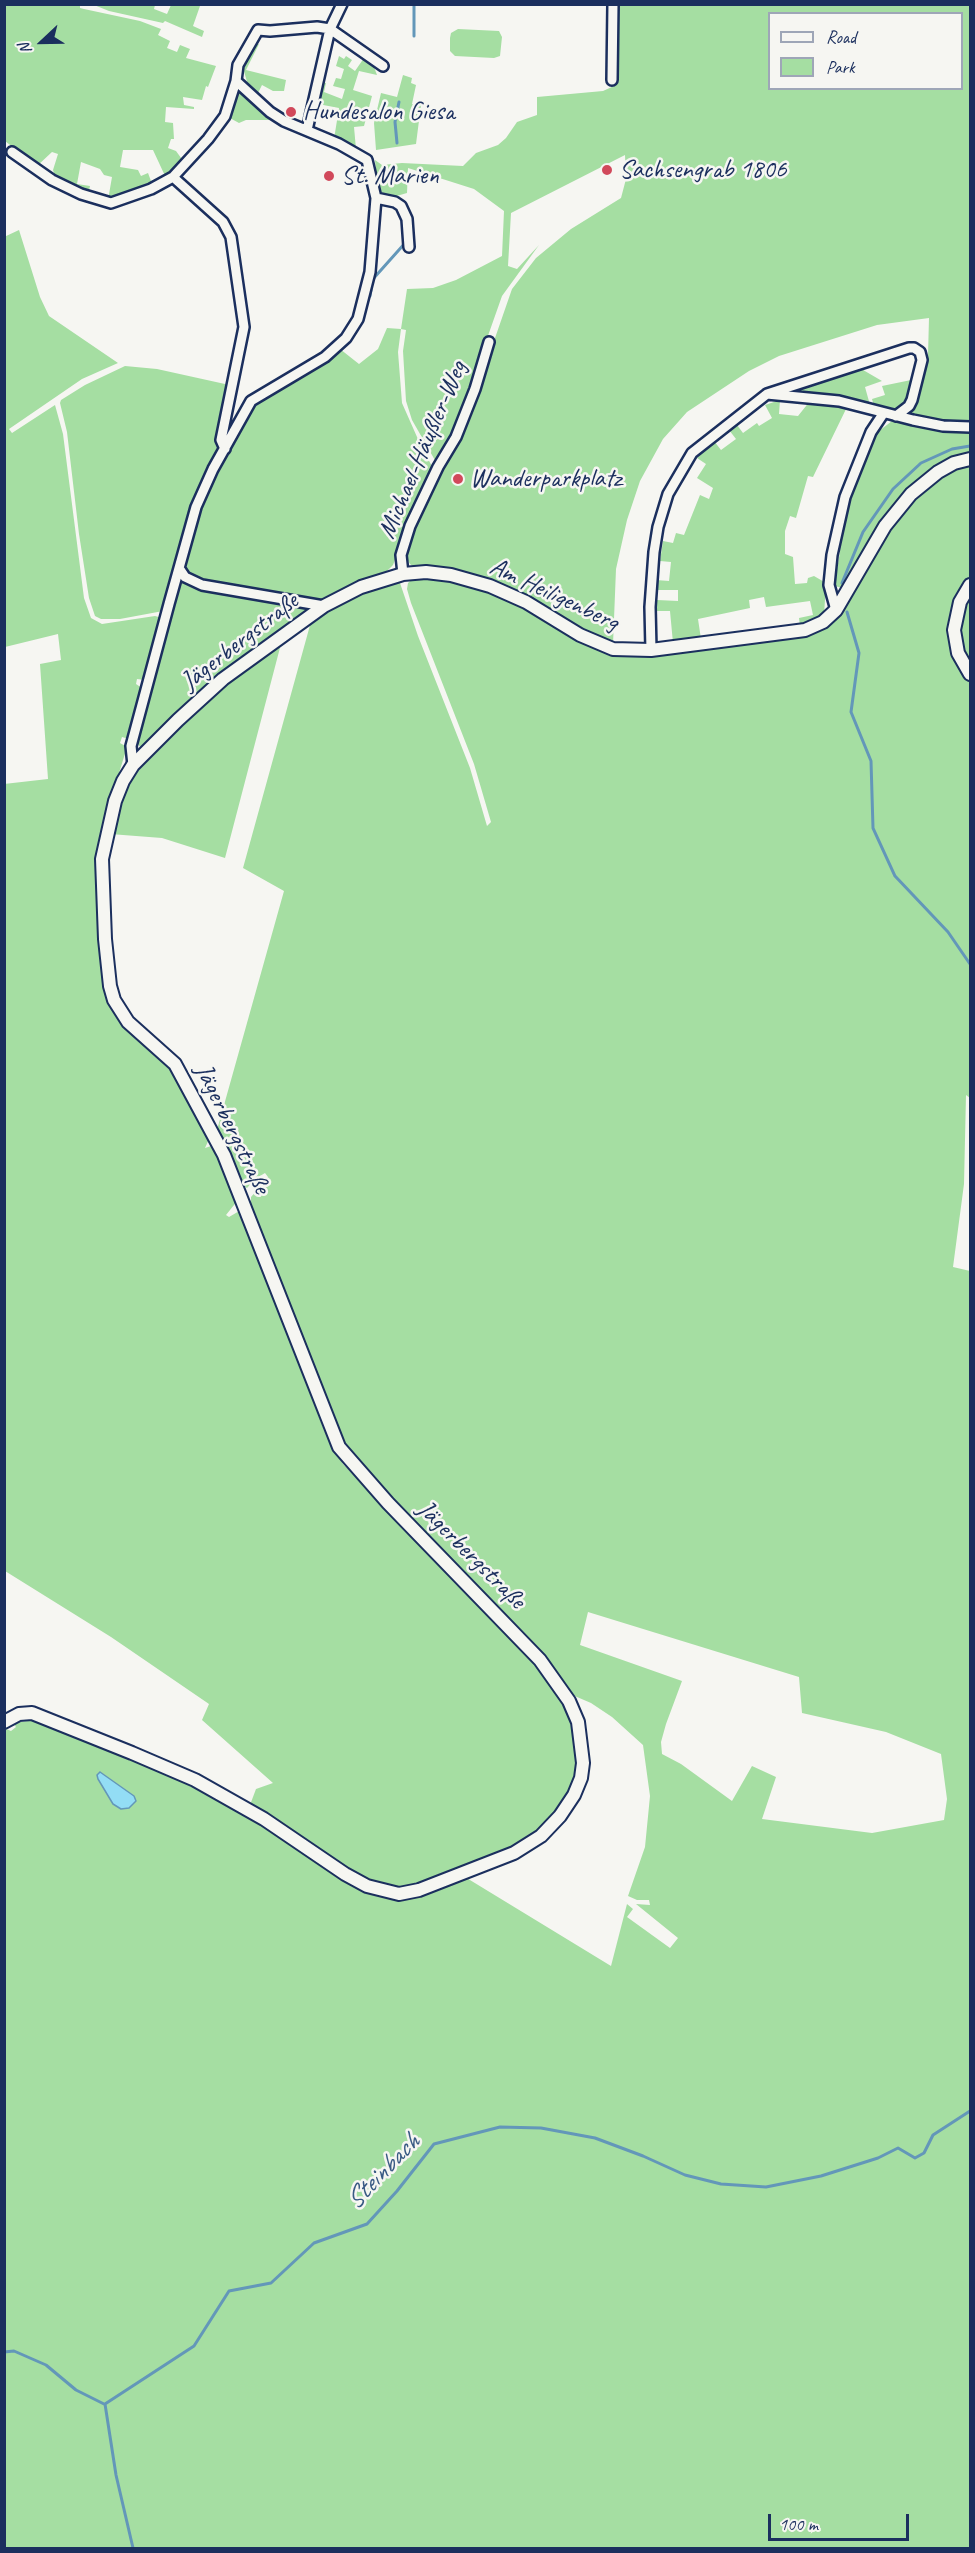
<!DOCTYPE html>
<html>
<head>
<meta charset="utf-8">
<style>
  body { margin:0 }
  #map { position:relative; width:975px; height:2553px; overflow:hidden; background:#f6f6f2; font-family:Caveat,sans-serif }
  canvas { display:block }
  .frame { position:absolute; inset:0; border:6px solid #1b2f5e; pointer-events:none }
  .legend { position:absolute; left:768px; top:12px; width:195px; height:78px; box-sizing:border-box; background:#f6f6f2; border:2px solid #9ea6b7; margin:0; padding:8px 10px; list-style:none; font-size:18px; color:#1b2f5e }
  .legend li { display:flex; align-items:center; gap:12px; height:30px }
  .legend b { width:30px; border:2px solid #9ea6b7 }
  .north { position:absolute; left:12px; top:12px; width:60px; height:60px; -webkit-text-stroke:4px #f6f6f2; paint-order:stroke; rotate:248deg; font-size:16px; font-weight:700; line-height:24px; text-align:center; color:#1b2f5e }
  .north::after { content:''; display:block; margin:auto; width:21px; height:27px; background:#1b2f5e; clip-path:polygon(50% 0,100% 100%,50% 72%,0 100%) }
  .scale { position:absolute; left:768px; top:2514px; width:141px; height:27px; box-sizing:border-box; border:3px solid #1b2f5e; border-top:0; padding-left:8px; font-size:18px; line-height:21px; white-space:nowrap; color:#1b2f5e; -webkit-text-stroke:4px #f6f6f2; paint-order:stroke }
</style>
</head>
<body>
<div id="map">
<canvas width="975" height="2553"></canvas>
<div class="frame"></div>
<ul class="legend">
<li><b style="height:8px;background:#f6f6f2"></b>Road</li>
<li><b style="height:16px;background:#a5dea2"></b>Park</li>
</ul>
<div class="north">N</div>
<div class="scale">100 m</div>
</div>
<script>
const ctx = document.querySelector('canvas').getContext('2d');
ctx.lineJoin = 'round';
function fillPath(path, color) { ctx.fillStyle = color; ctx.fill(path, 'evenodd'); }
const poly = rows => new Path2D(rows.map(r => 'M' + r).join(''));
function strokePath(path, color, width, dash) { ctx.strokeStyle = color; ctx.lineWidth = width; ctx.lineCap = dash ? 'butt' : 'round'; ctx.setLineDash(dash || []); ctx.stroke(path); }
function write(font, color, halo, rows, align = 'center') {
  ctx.font = font + ' Caveat,sans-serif'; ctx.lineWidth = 5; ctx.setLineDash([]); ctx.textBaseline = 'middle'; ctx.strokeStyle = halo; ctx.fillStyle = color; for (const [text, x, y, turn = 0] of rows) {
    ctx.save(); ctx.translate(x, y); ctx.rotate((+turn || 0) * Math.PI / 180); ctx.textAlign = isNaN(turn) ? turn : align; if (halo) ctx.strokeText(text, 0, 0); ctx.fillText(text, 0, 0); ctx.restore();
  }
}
const green = poly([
  [4,5,80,5,80,8,84,9,140,21,161,29,158,35,170,41,167,48,177,52,180,45,190,49,186,58,216,66,208,87,206,86,202,100,183,97,184,105,194,107,194,109,166,107,165,122,173,123,174,139,171,139,168,148,176,151,184,162,166,178,153,150,123,150,120,167,138,170,141,176,148,173,151,181,159,178,161,181,108,200,112,177,104,175,100,169,81,162,77,184,90,186,88,195,56,179,53,170,58,154,52,152,37,166,5,141],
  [94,5,155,5,154,9,167,14,171,5,197,5,200,6,193,26,204,31,202,37,165,21,163,23,109,11],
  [617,5,970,5,970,454,935,469,845,589,832,585,833,569,837,569,840,552,836,551,849,499,875,434,896,418,918,394,928,355,929,318,877,325,779,356,749,371,687,412,663,439,640,481,627,520,616,569,613,644,532,602,415,568,410,564,405,556,412,528,477,390,512,289,536,258,571,229,621,198,626,179,625,155,511,213,508,266,517,269,539,245,502,296,453,435,440,460,436,462,412,420,406,401,403,351,406,330,401,329,398,352,402,403,421,446,434,470,407,528,393,565,386,572,316,601,200,582,188,574,184,564,201,507,252,405,340,349,359,364,378,349,387,328,401,329,407,289,433,288,456,280,502,256,504,211,474,189,408,168,407,193,393,197,386,195,380,191,377,182,375,160,382,165,402,163,463,166,476,153,498,145,506,138,517,122,537,115,537,97,603,91,614,86],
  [770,14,962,14,962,88,770,88],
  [458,29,499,31,502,37,500,56,494,58,455,56,450,51,450,38,451,33],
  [259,44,246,70,286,80,284,91,273,91,262,85,257,95,248,85,243,68,249,53,255,45],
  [339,56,344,59,346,56,352,60,348,66,355,71,364,58,374,67,377,75,359,71,353,90,372,96,364,126,354,127,356,149,334,139,339,108,318,104,322,82,326,83,324,92,342,99,345,89,333,86,336,78,341,79,344,69,336,66],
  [403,75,412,78,411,83,416,85,412,104,421,105,416,144,376,150,374,123,381,93,397,97],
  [238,89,240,89,277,120,246,120,239,123,228,117],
  [19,230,40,297,49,316,118,363,82,379,9,429,12,433,55,405,63,434,84,598,91,618,102,624,155,616,162,618,145,680,137,679,136,684,142,688,129,739,122,737,120,743,127,747,101,832,98,859,105,986,171,1067,210,1137,205,1148,214,1145,238,1200,226,1215,229,1217,241,1210,324,1430,335,1451,343,1464,536,1663,564,1704,573,1724,577,1743,577,1777,570,1794,556,1813,536,1832,511,1849,464,1869,399,1890,371,1883,250,1805,256,1789,273,1783,202,1720,209,1704,111,1637,5,1571,4,784,48,779,40,664,61,660,58,634,5,647,4,237],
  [125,366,157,369,225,384,228,389,218,439,219,447,211,464,163,611,120,619,101,619,95,616,89,598,79,534,67,432,60,403,61,400,85,385],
  [858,367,882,381,865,387,870,405,788,393,787,388],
  [916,379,909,401,895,411,874,406,872,399,885,395,882,386],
  [780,400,779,414,798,416,810,401,847,407,813,477,808,476,796,518,790,516,785,531,785,554,793,557,795,584,807,583,808,578,814,576,826,583,824,616,800,626,799,618,813,615,810,601,766,607,764,597,749,600,750,608,698,619,701,639,673,643,670,611,657,611,657,600,678,601,678,590,656,590,656,580,669,581,671,562,660,561,663,541,673,543,676,533,684,535,700,495,709,499,713,488,697,478,706,464,697,458,714,441,721,450,736,439,729,430,737,425,743,433,757,423,759,426,772,418,765,405],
  [970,463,970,580,966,585,955,656,970,681,970,1098,966,1095,964,1184,953,1267,970,1271,970,2548,5,2548,4,1728,11,1731,16,1727,13,1723,36,1720,195,1785,280,1835,351,1885,374,1895,397,1898,465,1877,611,1966,627,1904,633,1909,627,1917,670,1948,678,1938,636,1904,650,1905,649,1900,637,1900,628,1896,645,1847,650,1796,643,1745,612,1717,591,1703,570,1694,544,1657,370,1477,339,1438,251,1208,251,1197,268,1177,265,1173,255,1179,247,1188,242,1185,217,1130,284,891,243,868,312,618,374,587,396,581,400,583,418,636,470,768,487,826,491,822,474,764,411,603,407,589,408,583,413,578,451,580,489,591,545,619,585,645,608,654,626,657,651,654,825,628,833,621,851,595,887,529,939,475],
  [588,1612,799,1677,802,1713,886,1732,941,1754,947,1799,944,1820,872,1833,762,1819,776,1777,752,1766,732,1801,681,1764,662,1754,661,1742,666,1724,682,1681,580,1645],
  [183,581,312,607,267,638,221,675,141,748,137,743,153,679,179,587],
  [970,591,970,668,964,656,959,640,961,611],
  [282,640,225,858,162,838,110,834,126,786,140,764,181,722,227,682]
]);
const water = poly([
  [100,1772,134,1796,136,1801,129,1808,121,1809,113,1804,98,1779,97,1775,100,1772]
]);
const stream = poly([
  [414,36,414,4],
  [397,143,395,122,399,102],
  [373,279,406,242],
  [370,296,371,290],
  [842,583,863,532,893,489,921,463,952,449,970,446],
  [847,612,859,653,851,712,871,761,873,828,895,876,948,932,970,964],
  [4,2352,14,2351,46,2365,76,2390,104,2404],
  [133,2548,116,2475,105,2404,194,2346,229,2291,271,2283,314,2243,367,2224,397,2191,434,2144,500,2127,541,2128,595,2138,643,2156,685,2175,721,2184,766,2187,821,2176,878,2158,898,2148,915,2158,924,2153,933,2135,970,2111]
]);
const minor = poly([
  [612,80,613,4],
  [307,130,330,29,342,4],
  [12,152,52,180,81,194,111,203,151,189,173,177,208,139,225,116,236,81,238,65,258,30,270,31,317,27,330,29,383,66],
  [173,177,223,222,231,237,244,327,221,440,225,449],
  [376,198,395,202,401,206,407,219,409,247],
  [896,416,909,406,912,400,922,360,920,352,914,348,909,348,767,394,839,401,913,420,943,426,970,427],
  [179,568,185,577,202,585,324,606],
  [403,574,401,555,410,526,438,467,456,437,475,389,489,342],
  [836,610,829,585,832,555,845,497,871,432,883,414],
  [651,650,650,607,654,552,658,527,668,494,692,453,767,394],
  [133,765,131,746,169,604,196,507,213,469,251,401,325,357,346,338,358,319,370,272,376,198,367,160,339,144,284,121,270,112,236,81]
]);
const tertiary = poly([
  [970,585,960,602,954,630,958,653,970,674],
  [4,1722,19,1714,32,1713,132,1753,195,1780,264,1819,345,1874,367,1886,399,1894,419,1890,514,1853,541,1836,560,1816,574,1795,581,1778,583,1763,578,1722,569,1701,540,1660,388,1503,339,1447,224,1155,175,1064,128,1022,114,1000,110,986,105,939,102,859,115,801,123,781,133,765,178,720,223,679,324,606,361,587,403,574,426,572,451,575,490,586,526,602,580,635,613,649,651,650,805,630,823,622,836,610,885,526,911,494,938,472,954,463,970,459]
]);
const markers = [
  [291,112,6,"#d1495b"],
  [607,170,6,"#d1495b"],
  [329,176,6,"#d1495b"],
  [458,479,6,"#d1495b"]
];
const poiNames = [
  ["Hundesalon Giesa",303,112],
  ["Sachsengrab 1806",619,170],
  ["St. Marien",341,176],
  ["Wanderparkplatz",470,479]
];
const streetNames = [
  ["Michael-Häußler-Weg",423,450,-67],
  ["Am Heiligenberg",554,595,25],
  ["Jägerbergstraße",240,642,-38],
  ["Jägerbergstraße",232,1129,64],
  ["Jägerbergstraße",471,1555,45]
];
const waterNames = [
  ["Steinbach",383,2172,-46]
];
fillPath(green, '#a5dea2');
fillPath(water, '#93ddf5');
strokePath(water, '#6397b9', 1.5);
strokePath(stream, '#6397b9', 3);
strokePath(minor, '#1b2f5e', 14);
strokePath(tertiary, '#1b2f5e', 16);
strokePath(minor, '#f6f6f2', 9);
strokePath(tertiary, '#f6f6f2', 12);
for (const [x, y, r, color] of markers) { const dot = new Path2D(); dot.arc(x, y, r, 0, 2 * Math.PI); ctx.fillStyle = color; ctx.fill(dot); strokePath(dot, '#f6f6f2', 2); }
write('26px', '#1b2f5e', '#f6f6f2', poiNames, 'left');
write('26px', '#1b2f5e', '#f6f6f2', streetNames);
write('italic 27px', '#395a84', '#f6f6f2', waterNames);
</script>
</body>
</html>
